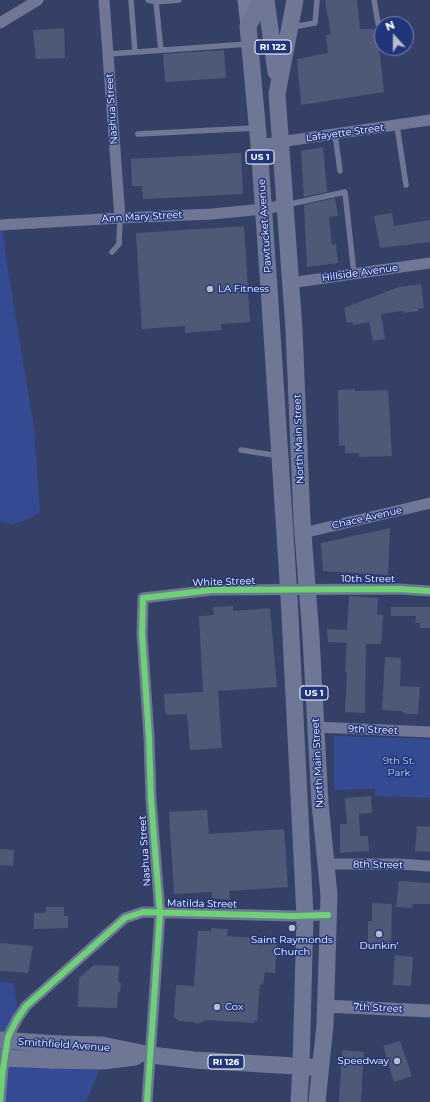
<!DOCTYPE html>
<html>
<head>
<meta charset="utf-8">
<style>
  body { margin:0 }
  #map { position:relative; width:430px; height:1102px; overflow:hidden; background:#354067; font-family:Montserrat,sans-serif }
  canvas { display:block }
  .north { position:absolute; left:374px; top:16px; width:40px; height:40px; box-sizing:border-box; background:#21357b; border:1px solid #7a86b0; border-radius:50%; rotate:339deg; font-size:11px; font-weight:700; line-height:16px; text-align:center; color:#fff }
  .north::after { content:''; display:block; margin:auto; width:14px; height:18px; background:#b8bcca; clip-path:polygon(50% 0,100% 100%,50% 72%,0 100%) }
</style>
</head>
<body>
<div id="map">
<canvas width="430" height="1102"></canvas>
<div class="north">N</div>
</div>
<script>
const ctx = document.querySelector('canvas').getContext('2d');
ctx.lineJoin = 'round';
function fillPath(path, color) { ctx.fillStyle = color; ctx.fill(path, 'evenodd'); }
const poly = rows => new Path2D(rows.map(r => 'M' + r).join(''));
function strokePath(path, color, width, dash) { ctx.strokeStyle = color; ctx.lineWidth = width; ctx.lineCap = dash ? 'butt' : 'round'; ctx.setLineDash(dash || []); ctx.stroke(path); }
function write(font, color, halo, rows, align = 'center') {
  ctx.font = font + ' Montserrat,sans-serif'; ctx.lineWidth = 3; ctx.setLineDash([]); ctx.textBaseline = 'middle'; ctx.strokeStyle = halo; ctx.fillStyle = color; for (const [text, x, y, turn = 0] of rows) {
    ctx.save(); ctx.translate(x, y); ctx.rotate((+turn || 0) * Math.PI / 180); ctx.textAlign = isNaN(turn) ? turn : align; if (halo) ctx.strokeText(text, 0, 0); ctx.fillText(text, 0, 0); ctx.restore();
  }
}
const green = poly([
  [0,223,3,225,5,252,34,428,40,513,24,521,11,525,0,521],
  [334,736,430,739,430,798,375,796,375,789,334,790],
  [0,981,14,984,18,1014,0,1042],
  [4,1063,76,1064,98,1071,98,1074,86,1102,0,1102]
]);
const building = poly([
  [325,0,357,0,360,29,377,29,384,92,301,105,297,59,328,53,326,35,331,34],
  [64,28,65,58,36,59,33,30],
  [224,50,226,78,165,82,163,54],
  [323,147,327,192,304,197,301,151],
  [241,153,243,194,143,199,142,186,132,186,131,159],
  [335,198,338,216,329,217,332,245,336,244,338,263,307,267,304,205],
  [392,213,394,226,430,220,430,242,380,248,374,216],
  [244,226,250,322,221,324,222,330,185,333,185,326,142,329,136,233],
  [421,284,424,308,418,309,418,311,404,313,403,311,381,314,385,339,373,341,369,322,353,325,352,322,347,323,344,308,399,287],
  [355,389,355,391,388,390,392,456,359,457,359,453,345,453,345,445,339,446,338,390],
  [390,528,388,575,323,571,321,543],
  [349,596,378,598,377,615,383,615,381,644,366,644,365,713,345,712,347,672,345,672,347,643,328,642,327,629,347,630],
  [233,606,233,611,270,608,277,687,218,691,222,748,190,750,187,714,167,715,166,712,165,712,164,694,203,692,199,616,214,615,213,607],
  [391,607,430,607,430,628,420,628,420,623,415,623,416,616,391,616],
  [385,657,401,658,400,686,420,687,418,714,407,714,402,712,402,711,382,710],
  [371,796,372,813,359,814,360,836,368,836,369,851,340,853,340,824,347,824,345,798],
  [207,810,209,834,284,829,288,887,229,891,230,900,212,898,212,892,174,894,169,812],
  [417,826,430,827,430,852,415,851],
  [0,849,14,850,13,866,0,865],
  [399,881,430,883,430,904,413,904,412,908,396,907],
  [372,903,392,904,391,948,368,947,368,921,372,921],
  [46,907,64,907,64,916,68,916,68,928,34,929,34,913,46,913],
  [211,928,228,929,227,936,267,939,267,943,277,944,275,973,265,972,263,985,260,984,257,1022,255,1021,255,1023,206,1020,198,1024,194,1022,179,1021,174,1017,176,985,194,986,198,931,211,931],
  [0,943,33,946,28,973,0,971],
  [395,955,413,957,411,986,393,985],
  [94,965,119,966,118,982,121,983,120,992,118,992,117,1008,78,1007,79,978],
  [400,1041,412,1076,394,1082,383,1046],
  [342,1050,364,1052,361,1102,339,1102]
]);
const service = poly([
  [131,0,135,52],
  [148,0,156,2,161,50],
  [374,0,378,23],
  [156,2,179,0],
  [292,27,315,23,317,0],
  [108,54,248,44],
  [397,126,406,185],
  [138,134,255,128],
  [335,134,340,171],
  [286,205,345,192,354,274],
  [112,252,119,244,120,218],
  [241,450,279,456]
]);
const minor = poly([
  [104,0,120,218],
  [0,23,38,0],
  [259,145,430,120],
  [0,225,120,218,212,214,264,209,284,205],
  [290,283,430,263],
  [303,533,430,503],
  [316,727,430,732],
  [325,864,398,864,430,866],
  [0,1102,3,1069,8,1037,17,1019,26,1006,125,918,143,912,294,916,328,915],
  [147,1102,160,913,151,799,149,737,142,634,143,598,212,590,398,589,430,591]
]);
const tertiary = poly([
  [325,1006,430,1011]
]);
const secondary = poly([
  [245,0,248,26]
]);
const primary = poly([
  [262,0,248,26,259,145,269,288,289,596,305,916,301,1066,299,1102],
  [266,0,276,72],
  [295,0,277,94,294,329,302,521,311,637,320,803,329,895,325,1025,317,1102],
  [59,1044,102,1045,151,1055,194,1060,312,1067],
  [51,1060,102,1061,135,1057]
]);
const primaryBridge = poly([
  [0,1040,59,1044],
  [0,1058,51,1060]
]);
const cycleway = poly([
  [0,1102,3,1069,8,1037,17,1019,26,1006,125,918,143,912,294,916,328,915],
  [147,1102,160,913,151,799,149,737,142,634,143,598,212,590,398,589,430,591]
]);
const markers = [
  [210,289,4,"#b8bcca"],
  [292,928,4,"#b8bcca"],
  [379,934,4,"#b8bcca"],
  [217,1007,4,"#b8bcca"],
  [397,1061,4,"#b8bcca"]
];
const shields = [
  [273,47,36],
  [260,157,28],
  [314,693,28],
  [226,1062,36]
];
const shieldNames = [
  ["RI 122",273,47],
  ["US 1",260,157],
  ["US 1",314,693],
  ["RI 126",226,1062]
];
const streetNames = [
  ["Nashua Street",112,109,-94],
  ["Lafayette Street",345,133,-8],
  ["Ann Mary Street",142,217,-3],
  ["Pawtucket Avenue",265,226,-94],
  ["Hillside Avenue",360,273,-8],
  ["North Main Street",299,439,-92],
  ["Chace Avenue",367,518,-13],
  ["10th Street",368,579],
  ["White Street",224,582,-2],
  ["9th Street",373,730,2],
  ["North Main Street",318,763,-93],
  ["Nashua Street",145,851,-94],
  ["8th Street",378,865,1],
  ["Matilda Street",202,904,1],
  ["7th Street",378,1008,3],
  ["Smithfield Avenue",64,1045,4]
];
const poiNames = [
  ["LA Fitness",218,289],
  ["Saint Raymonds",292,940,"center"],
  ["Church",292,952,"center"],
  ["Dunkin'",379,946,"center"],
  ["Cox",225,1007],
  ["Speedway",389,1061,"right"]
];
const parkNames = [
  ["9th St.",399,761],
  ["Park",399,773]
];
fillPath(green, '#344a92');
fillPath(building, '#4e5877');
strokePath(service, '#707796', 5.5);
strokePath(minor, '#707796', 11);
strokePath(tertiary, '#707796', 13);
strokePath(secondary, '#767c99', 15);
strokePath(primary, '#6e7795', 17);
strokePath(primaryBridge, '#6e7795', 17);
strokePath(cycleway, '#6cd273', 6);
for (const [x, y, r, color] of markers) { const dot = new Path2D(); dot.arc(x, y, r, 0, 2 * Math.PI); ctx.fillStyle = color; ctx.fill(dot); strokePath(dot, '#21357b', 1.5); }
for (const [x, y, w] of shields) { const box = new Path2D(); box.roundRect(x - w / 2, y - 7, w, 14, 3); ctx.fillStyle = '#21357b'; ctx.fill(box); strokePath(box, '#fff', 1); }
write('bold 9px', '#fff', null, shieldNames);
write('10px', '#fff', '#21357b', streetNames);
write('10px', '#fff', '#21357b', poiNames, 'left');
write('10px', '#c6d1f4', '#21357b', parkNames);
</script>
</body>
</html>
